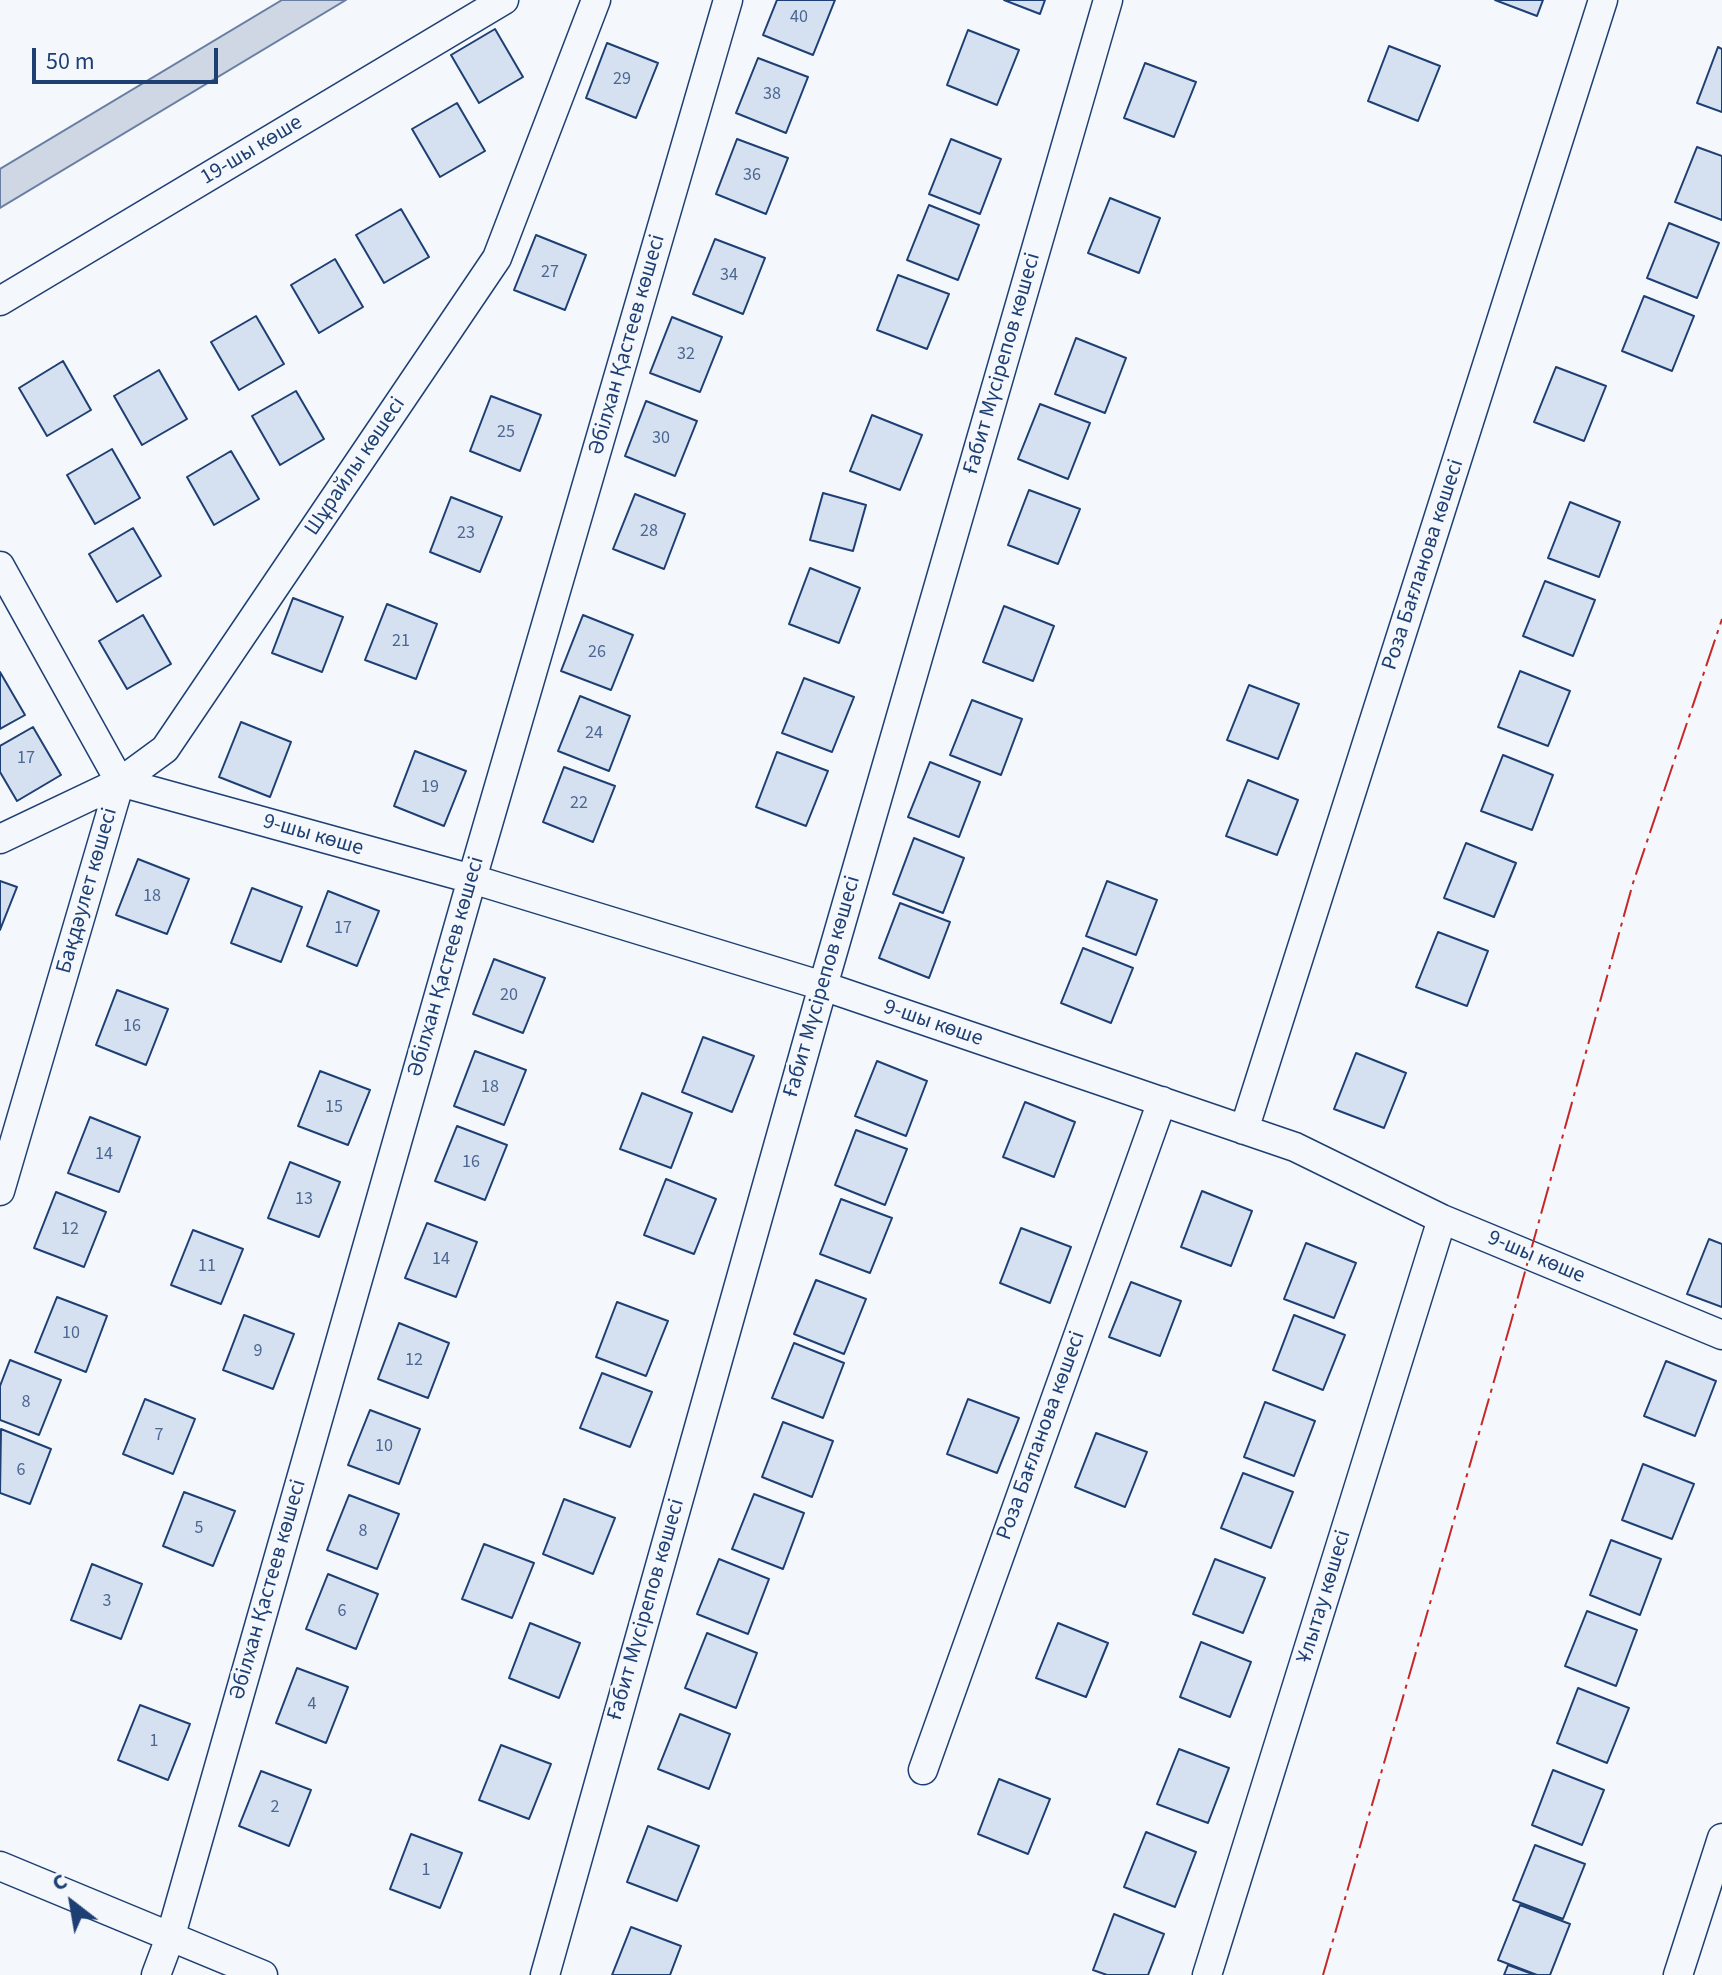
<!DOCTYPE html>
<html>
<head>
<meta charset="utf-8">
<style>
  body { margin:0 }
  #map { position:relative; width:1722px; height:1975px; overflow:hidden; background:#f4f7fb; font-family:"Source Sans 3",sans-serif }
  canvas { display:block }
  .north { position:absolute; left:32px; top:1863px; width:80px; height:80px; -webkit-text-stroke:6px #f4f7fb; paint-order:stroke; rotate:329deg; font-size:22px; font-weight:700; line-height:32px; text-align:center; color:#1d3f73 }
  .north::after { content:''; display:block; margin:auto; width:28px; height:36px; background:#1d3f73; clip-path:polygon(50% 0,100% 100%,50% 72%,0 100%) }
  .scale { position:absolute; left:32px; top:48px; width:186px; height:36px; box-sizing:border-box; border:4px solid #1d3f73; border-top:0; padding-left:10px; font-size:24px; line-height:28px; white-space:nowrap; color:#1d3f73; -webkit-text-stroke:6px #f4f7fb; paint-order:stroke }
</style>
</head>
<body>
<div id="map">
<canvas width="1722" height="1975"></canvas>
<div class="north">С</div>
<div class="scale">50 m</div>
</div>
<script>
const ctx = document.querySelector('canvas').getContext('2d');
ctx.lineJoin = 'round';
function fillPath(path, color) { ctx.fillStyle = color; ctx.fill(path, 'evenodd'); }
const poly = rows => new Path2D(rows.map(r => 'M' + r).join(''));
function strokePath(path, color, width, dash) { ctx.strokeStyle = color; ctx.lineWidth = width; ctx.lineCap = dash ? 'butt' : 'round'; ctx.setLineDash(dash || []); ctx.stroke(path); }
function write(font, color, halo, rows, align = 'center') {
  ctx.font = font + ' "Source Sans 3",sans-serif'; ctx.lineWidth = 6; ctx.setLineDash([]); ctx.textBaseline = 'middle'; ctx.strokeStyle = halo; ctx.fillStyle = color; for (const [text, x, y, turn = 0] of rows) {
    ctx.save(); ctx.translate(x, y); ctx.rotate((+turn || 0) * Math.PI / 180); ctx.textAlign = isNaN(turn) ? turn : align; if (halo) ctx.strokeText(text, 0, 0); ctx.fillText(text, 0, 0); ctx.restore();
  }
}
const water = poly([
  [282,0,346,0,0,208,0,169,282,0]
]);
const building = poly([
  [777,0,835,0,813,55,763,35,777,0],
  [1004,0,1045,0,1040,14,1004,0],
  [1495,0,1543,0,1537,16,1495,0],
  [495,29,523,77,479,103,451,55,495,29],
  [968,30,1019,50,997,105,947,85,968,30],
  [607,43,658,63,636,118,586,98,607,43],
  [1389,46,1440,66,1418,121,1368,101,1389,46],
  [1718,47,1722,49,1722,112,1697,103,1718,47],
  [758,58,808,77,786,133,736,113,758,58],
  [1145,63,1196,82,1174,137,1124,118,1145,63],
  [457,103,485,151,440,177,412,129,457,103],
  [737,139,788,158,766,214,716,194,737,139],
  [951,139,1001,159,980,214,929,194,951,139],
  [1697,147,1722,156,1722,220,1675,202,1697,147],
  [1110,198,1160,218,1139,273,1088,253,1110,198],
  [929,205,979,225,958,280,907,260,929,205],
  [401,209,429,257,384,283,356,235,401,209],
  [1669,223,1719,243,1697,298,1647,278,1669,223],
  [536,235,586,255,565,310,514,290,536,235],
  [715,239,765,258,743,314,693,294,715,239],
  [335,259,363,307,319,333,291,285,335,259],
  [898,275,949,294,927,349,877,330,898,275],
  [1644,296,1694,316,1672,371,1622,351,1644,296],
  [256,316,284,364,239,390,211,342,256,316],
  [672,317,722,337,700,392,650,373,672,317],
  [1076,338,1126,358,1105,413,1055,394,1076,338],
  [63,361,91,410,47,436,19,388,63,361],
  [1556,367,1606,386,1584,441,1534,422,1556,367],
  [159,370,187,419,142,445,114,396,159,370],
  [296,391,324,439,280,465,252,416,296,391],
  [491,396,541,415,520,471,470,451,491,396],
  [646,401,697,421,675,476,625,456,646,401],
  [1040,404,1090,423,1068,479,1018,459,1040,404],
  [872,415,922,435,900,490,850,471,872,415],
  [112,449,140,498,95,524,67,475,112,449],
  [231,451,259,499,214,525,187,477,231,451],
  [1029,490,1080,509,1058,564,1008,545,1029,490],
  [823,493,866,505,853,551,810,540,823,493],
  [635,494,685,514,664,569,613,549,635,494],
  [451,497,502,517,480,572,430,552,451,497],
  [1570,502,1620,522,1599,577,1548,558,1570,502],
  [133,528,161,576,117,602,89,554,133,528],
  [810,568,860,588,839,643,789,624,810,568],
  [1545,581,1595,600,1573,656,1523,636,1545,581],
  [293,598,343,617,322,672,272,653,293,598],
  [387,604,437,624,416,679,365,660,387,604],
  [1004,606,1054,626,1033,681,983,662,1004,606],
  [143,615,171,664,127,689,99,641,143,615],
  [583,615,633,635,611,690,561,671,583,615],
  [1520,671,1570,691,1548,746,1498,727,1520,671],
  [0,672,25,715,0,729,0,672],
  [804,678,854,697,832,752,782,733,804,678],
  [1249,685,1299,704,1278,759,1227,740,1249,685],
  [580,696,630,716,609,771,558,751,580,696],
  [972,700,1022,719,1001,775,950,755,972,700],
  [241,722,291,742,270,797,219,777,241,722],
  [33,727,61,775,17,801,0,772,0,746,33,727],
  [415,751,466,771,444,826,394,806,415,751],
  [777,752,828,771,806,826,756,807,777,752],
  [1503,755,1553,775,1532,830,1481,811,1503,755],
  [930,762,980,782,959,837,908,817,930,762],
  [564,767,615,786,593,842,543,822,564,767],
  [1248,780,1298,800,1277,855,1226,836,1248,780],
  [914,838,964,858,943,913,893,894,914,838],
  [1466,843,1516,863,1494,917,1444,898,1466,843],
  [138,859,189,879,167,934,116,915,138,859],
  [0,881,17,887,0,930,0,881],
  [1107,881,1157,900,1136,955,1086,936,1107,881],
  [252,888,302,907,281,962,231,943,252,888],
  [328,891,379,911,357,966,307,946,328,891],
  [900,903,950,922,929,978,879,958,900,903],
  [1438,932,1488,951,1467,1006,1416,987,1438,932],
  [1083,948,1133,968,1111,1023,1061,1003,1083,948],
  [494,959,545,978,523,1033,473,1014,494,959],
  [117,990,168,1009,146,1065,96,1045,117,990],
  [703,1037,754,1056,732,1112,682,1092,703,1037],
  [475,1051,526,1070,504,1125,454,1106,475,1051],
  [1356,1053,1406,1073,1384,1128,1334,1109,1356,1053],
  [877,1061,927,1081,906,1136,855,1116,877,1061],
  [320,1071,370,1090,348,1145,298,1126,320,1071],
  [642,1093,692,1113,671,1168,620,1149,642,1093],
  [1025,1102,1075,1122,1054,1177,1003,1157,1025,1102],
  [90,1117,140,1137,119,1192,68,1173,90,1117],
  [457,1126,507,1145,485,1200,435,1181,457,1126],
  [856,1130,907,1149,885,1205,835,1185,856,1130],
  [290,1162,340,1182,319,1237,268,1218,290,1162],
  [666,1179,716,1199,694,1254,644,1235,666,1179],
  [1202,1191,1252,1211,1231,1266,1181,1247,1202,1191],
  [56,1192,106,1212,84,1267,34,1248,56,1192],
  [841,1199,892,1218,870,1273,820,1254,841,1199],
  [427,1223,477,1242,456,1297,405,1278,427,1223],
  [1021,1228,1071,1247,1050,1303,1000,1283,1021,1228],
  [193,1230,243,1249,221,1304,171,1285,193,1230],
  [1709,1239,1722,1244,1722,1307,1687,1294,1709,1239],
  [1306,1243,1356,1263,1334,1318,1284,1299,1306,1243],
  [816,1280,866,1299,844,1354,794,1334,816,1280],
  [1131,1282,1181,1301,1160,1356,1109,1337,1131,1282],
  [57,1297,107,1316,86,1372,35,1352,57,1297],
  [617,1302,668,1321,646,1376,596,1357,617,1302],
  [244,1315,294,1334,273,1389,223,1370,244,1315],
  [1294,1315,1345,1335,1323,1390,1273,1370,1294,1315],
  [399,1323,449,1343,428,1398,378,1379,399,1323],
  [794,1343,844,1363,823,1418,772,1398,794,1343],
  [10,1360,61,1380,39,1435,0,1420,0,1386,10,1360],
  [1666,1361,1716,1381,1695,1436,1644,1416,1666,1361],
  [602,1373,652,1392,630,1447,580,1428,602,1373],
  [145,1399,195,1419,173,1474,123,1454,145,1399],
  [968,1399,1019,1418,997,1473,947,1454,968,1399],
  [1265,1402,1315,1421,1294,1476,1244,1457,1265,1402],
  [370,1410,420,1429,399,1484,348,1465,370,1410],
  [783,1422,833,1441,812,1497,762,1477,783,1422],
  [1,1429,51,1449,30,1504,0,1493,1,1429],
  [1096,1433,1147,1452,1125,1507,1075,1487,1096,1433],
  [1643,1464,1694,1484,1672,1539,1622,1520,1643,1464],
  [1243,1473,1293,1492,1271,1548,1221,1528,1243,1473],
  [184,1492,235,1511,213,1566,163,1546,184,1492],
  [754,1494,804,1513,783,1569,732,1549,754,1494],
  [349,1495,399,1514,377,1569,327,1550,349,1495],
  [564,1499,615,1518,593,1574,543,1554,564,1499],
  [1611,1540,1661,1559,1640,1615,1590,1595,1611,1540],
  [484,1544,534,1563,512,1618,462,1599,484,1544],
  [719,1559,769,1579,748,1634,697,1614,719,1559],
  [1215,1559,1265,1578,1243,1633,1193,1614,1215,1559],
  [92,1564,142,1584,121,1639,71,1620,92,1564],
  [328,1574,378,1594,356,1649,306,1629,328,1574],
  [1587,1611,1637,1630,1616,1686,1565,1666,1587,1611],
  [530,1623,580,1643,559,1698,509,1678,530,1623],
  [1058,1623,1108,1643,1086,1697,1036,1678,1058,1623],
  [707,1633,757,1653,736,1708,685,1688,707,1633],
  [1201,1642,1251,1662,1230,1717,1180,1697,1201,1642],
  [297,1668,348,1687,326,1743,276,1723,297,1668],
  [1578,1688,1629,1708,1607,1763,1557,1743,1578,1688],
  [140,1705,190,1724,168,1780,118,1760,140,1705],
  [680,1714,730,1734,709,1789,658,1769,680,1714],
  [501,1745,551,1764,529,1819,479,1800,501,1745],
  [1179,1749,1229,1768,1208,1823,1157,1804,1179,1749],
  [1553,1770,1604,1790,1582,1845,1532,1825,1553,1770],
  [261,1771,311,1790,289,1846,239,1826,261,1771],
  [999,1779,1050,1799,1028,1854,978,1834,999,1779],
  [648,1826,699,1846,677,1901,627,1882,648,1826],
  [1146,1832,1196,1852,1175,1907,1124,1887,1146,1832],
  [411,1834,462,1853,440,1908,390,1889,411,1834],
  [1535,1845,1585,1864,1563,1919,1513,1900,1535,1845],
  [1520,1905,1570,1924,1550,1975,1537,1975,1498,1960,1520,1905],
  [1114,1914,1164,1934,1148,1975,1107,1975,1093,1970,1114,1914],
  [631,1927,681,1946,670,1975,612,1975,631,1927],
  [1508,1965,1535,1975,1504,1975,1508,1965]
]);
const minor = poly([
  [0,301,504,0],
  [0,566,120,782,0,1191],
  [120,782,472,879,823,986,1295,1147,1442,1219,1722,1335],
  [0,839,120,782,165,749,497,258,596,0],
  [1244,1130,1603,0],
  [923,1770,1162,1101],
  [0,1866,263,1975],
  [156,1975,171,1935,472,879,728,0],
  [545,1975,823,986,1108,0],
  [1207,1975,1442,1219],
  [1678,1975,1722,1838]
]);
const power = poly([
  [1323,1975,1511,1322,1633,883,1722,619]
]);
const numberNames = [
  ["40",799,18],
  ["29",622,80],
  ["38",772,95],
  ["36",752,176],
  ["27",550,273],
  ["34",729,276],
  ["32",686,355],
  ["25",506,433],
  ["30",661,439],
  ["28",649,532],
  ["23",466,534],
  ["21",401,642],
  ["26",597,653],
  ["24",594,734],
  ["17",26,759],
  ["19",430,788],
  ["22",579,804],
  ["18",152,897],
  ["17",343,929],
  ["20",509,996],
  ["16",132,1027],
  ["18",490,1088],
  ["15",334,1108],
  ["14",104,1155],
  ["16",471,1163],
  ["13",304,1200],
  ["12",70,1230],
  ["14",441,1260],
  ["11",207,1267],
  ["10",71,1334],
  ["9",258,1352],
  ["12",414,1361],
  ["8",26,1403],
  ["7",159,1436],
  ["10",384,1447],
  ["6",21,1471],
  ["5",199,1529],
  ["8",363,1532],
  ["3",107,1602],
  ["6",342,1612],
  ["4",312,1705],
  ["1",154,1742],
  ["2",275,1808],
  ["1",426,1871]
];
const streetNames = [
  ["19-шы көше",252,151,-31],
  ["Әбілхан Қастеев көшесi",628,345,-74],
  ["Ғабит Мүсірепов көшесi",1003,364,-74],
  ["Шұрайлы көшесі",356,467,-56],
  ["Роза Бағланова көшесi",1424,565,-72],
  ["9-шы көше",313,836,16],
  ["Бақдәулет көшесi",88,891,-74],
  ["Әбілхан Қастеев көшесi",447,967,-74],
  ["Ғабит Мүсірепов көшесi",823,987,-74],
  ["9-шы көше",933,1024,19],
  ["9-шы көше",1536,1258,23],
  ["Роза Бағланова көшесi",1042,1436,-70],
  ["Әбілхан Қастеев көшесi",269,1590,-74],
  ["Ұлытау көшесi",1325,1597,-73],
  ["Ғабит Мүсірепов көшесi",647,1610,-74]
];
fillPath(water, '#cfd7e4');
strokePath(water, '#687fa3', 2);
fillPath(building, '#d5e0f0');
strokePath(building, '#1d3f73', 2);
strokePath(minor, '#1d3f73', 31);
strokePath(minor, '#f4f7fb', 28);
strokePath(power, '#c62828', 2, [28, 6, 4, 6]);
write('18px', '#4b6792', null, numberNames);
write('22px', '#1d3f73', '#f4f7fb', streetNames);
</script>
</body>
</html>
